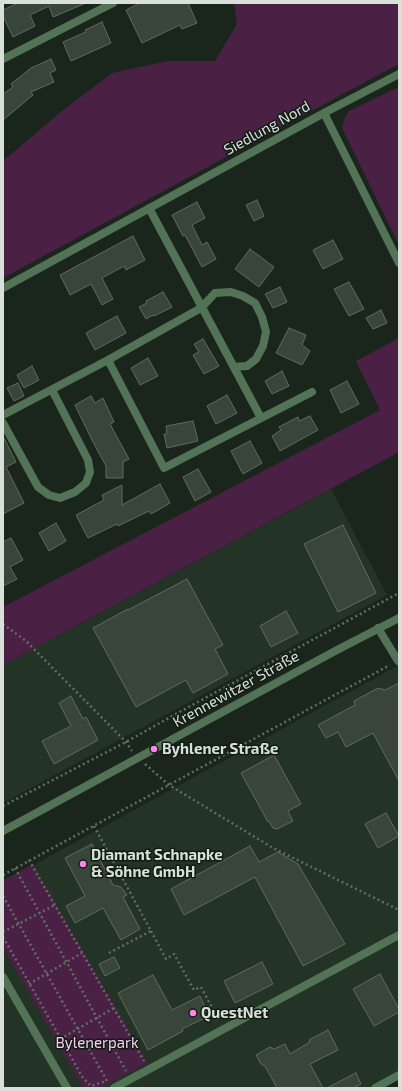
<!DOCTYPE html>
<html>
<head>
<meta charset="utf-8">
<style>
  body { margin:0 }
  #map { position:relative; width:402px; height:1091px; overflow:hidden; background:#1a261c; font-family:"Exo 2",sans-serif }
  canvas { display:block }
  .frame { position:absolute; inset:0; border:4px solid #d9e0da; pointer-events:none }
</style>
</head>
<body>
<div id="map">
<canvas width="402" height="1091"></canvas>
<div class="frame"></div>
</div>
<script>
const ctx = document.querySelector('canvas').getContext('2d');
ctx.lineJoin = 'round';
function fillPath(path, color) { ctx.fillStyle = color; ctx.fill(path, 'evenodd'); }
const poly = rows => new Path2D(rows.map(r => 'M' + r).join(''));
function strokePath(path, color, width, dash) { ctx.strokeStyle = color; ctx.lineWidth = width; ctx.lineCap = dash ? 'butt' : 'round'; ctx.setLineDash(dash || []); ctx.stroke(path); }
function write(font, color, halo, rows, align = 'center') {
  ctx.font = font + ' "Exo 2",sans-serif'; ctx.lineWidth = 3; ctx.setLineDash([]); ctx.textBaseline = 'middle'; ctx.strokeStyle = halo; ctx.fillStyle = color; for (const [text, x, y, turn = 0] of rows) {
    ctx.save(); ctx.translate(x, y); ctx.rotate((+turn || 0) * Math.PI / 180); ctx.textAlign = isNaN(turn) ? turn : align; if (halo) ctx.strokeText(text, 0, 0); ctx.fillText(text, 0, 0); ctx.restore();
  }
}
const built = poly([
  [331,489,387,595,3,803,3,665],
  [399,665,399,1071,367,1088,3,1088,3,880,30,867]
]);
const green = poly([
  [234,3,399,3,399,64,307,113,3,278,3,161,62,111,112,73,168,61,215,61,237,24],
  [399,87,399,245,342,128,345,117,349,111],
  [399,338,399,452,3,665,3,607,380,410,356,361],
  [33,864,148,1063,99,1088,84,1088,83,1087,3,948,3,881]
]);
const building = poly([
  [18,3,86,3,53,17,49,6,30,15,35,26,13,37,3,16,3,10,18,3],
  [140,3,188,3,197,23,182,29,180,25,142,43,126,10,140,3],
  [102,22,111,43,71,61,63,42,86,32,85,30,102,22],
  [51,59,56,70,50,73,54,82,31,92,33,95,3,120,3,94,13,87,11,84,31,68,51,59],
  [257,200,264,216,254,221,246,205,257,200],
  [197,202,205,218,192,225,202,245,207,242,216,259,202,267,185,235,183,236,172,215,197,202],
  [133,236,145,260,126,270,124,266,102,278,113,299,102,305,91,284,70,295,60,275,133,236],
  [333,240,343,259,323,269,313,250,333,240],
  [250,249,274,267,259,287,235,269,250,249],
  [349,282,364,309,349,316,334,289,349,282],
  [280,287,287,302,273,308,265,294,280,287],
  [163,292,172,307,154,316,153,315,146,319,139,307,147,303,146,301,163,292],
  [381,310,387,323,373,329,366,318,381,310],
  [117,316,126,333,95,350,86,333,117,316],
  [289,328,306,335,302,345,310,351,302,365,276,353,289,328],
  [203,339,219,366,204,374,193,355,199,352,194,344,203,339],
  [148,358,158,376,140,385,131,368,148,358],
  [32,366,39,380,24,388,17,375,32,366],
  [282,371,289,386,272,394,265,381,282,371],
  [347,381,359,404,341,413,330,390,347,381],
  [18,383,24,396,14,401,7,388,18,383],
  [227,395,237,413,216,424,207,406,227,395],
  [91,396,95,403,103,398,114,422,110,424,129,459,123,462,123,478,106,478,106,466,93,442,75,405,91,396],
  [310,416,318,430,280,451,272,436,281,430,279,427,298,417,299,421,310,416],
  [193,421,198,441,167,448,164,434,167,434,166,426,193,421],
  [3,436,16,462,6,467,24,503,3,514,3,436],
  [250,441,262,463,243,474,231,451,250,441],
  [198,469,211,492,195,501,183,477,198,469],
  [160,484,170,503,151,514,149,511,118,526,117,524,88,538,76,515,104,500,102,495,122,485,122,505,160,484],
  [56,523,66,541,49,551,39,533,56,523],
  [343,525,376,593,338,612,304,544,343,525],
  [11,538,23,560,10,567,17,579,3,586,3,542,11,538],
  [187,579,223,645,215,649,228,674,193,693,186,680,136,707,93,628,128,609,128,610,187,579],
  [286,611,298,633,271,647,260,626,286,611],
  [399,683,399,781,373,733,346,747,338,732,326,738,318,725,355,705,354,701,378,688,385,690,399,683],
  [71,696,83,719,86,717,98,740,54,764,42,741,71,726,59,703,71,696],
  [274,755,301,804,288,811,293,821,277,829,273,828,269,821,268,822,241,773,274,755],
  [386,813,399,836,378,848,365,824,386,813],
  [92,844,113,885,121,887,127,895,123,897,140,929,121,940,103,908,75,923,66,906,85,896,65,858,92,844],
  [250,846,259,862,278,852,298,864,345,944,303,966,255,877,184,915,171,889,250,846],
  [114,957,120,968,105,976,99,964,114,957],
  [262,962,273,984,235,1003,224,981,262,962],
  [380,974,399,1009,399,1012,374,1026,353,989,380,974],
  [153,975,172,1010,200,996,209,1016,182,1029,183,1031,148,1050,118,993,153,975],
  [328,1030,338,1050,310,1064,323,1088,277,1088,265,1066,261,1064,256,1055,270,1047,274,1049,285,1044,290,1054,310,1042,309,1040,328,1030],
  [356,1073,361,1084,353,1088,327,1088,356,1073]
]);
const path = poly([
  [3,624,26,641,126,742,132,751],
  [145,764,169,785,273,848,399,910],
  [3,806,126,742,183,710,399,593],
  [94,826,151,931,107,954],
  [29,860,144,1061],
  [15,868,126,1071],
  [3,875,390,665],
  [3,896,107,1081],
  [151,931,166,959,174,954,194,990,201,987,219,1021],
  [3,932,55,905],
  [3,937,83,1078,91,1086,106,1081],
  [29,984,82,953],
  [60,1039,114,1008]
]);
const lane = poly([
  [378,628,398,661]
]);
const street = poly([
  [3,59,113,3],
  [324,113,399,263],
  [149,208,261,418],
  [3,288,324,113,399,74],
  [108,360,164,468,312,392],
  [3,415,108,360,201,308,215,293,231,292,243,296,255,303,262,317,266,332,263,346,256,359,247,366,234,367],
  [3,423,38,487,49,495,60,498,75,492,86,483,90,472,88,460,52,390],
  [3,831,337,650,399,618],
  [3,977,67,1088],
  [114,1088,399,935],
  [375,1088,399,1075]
]);
const markers = [
  [154,749,4,"#fa87e7"],
  [83,864,4,"#fa87e7"],
  [193,1013,4,"#fa87e7"]
];
const streetNames = [
  ["Siedlung Nord",267,128,-29],
  ["Krennewitzer Straße",236,689,-29]
];
const poiNames = [
  ["Byhlener Straße",162,749],
  ["Diamant Schnapke",91,855],
  ["& Söhne GmbH",91,872],
  ["QuestNet",201,1013]
];
const parkNames = [
  ["Bylenerpark",97,1043]
];
fillPath(built, '#233325');
fillPath(green, '#4a2144');
fillPath(building, '#39453a');
strokePath(building, '#5e6b5f', 1);
strokePath(path, '#626d64', 2.5, [2, 3]);
strokePath(lane, '#537357', 8);
strokePath(street, '#537357', 8);
for (const [x, y, r, color] of markers) { const dot = new Path2D(); dot.arc(x, y, r, 0, 2 * Math.PI); ctx.fillStyle = color; ctx.fill(dot); strokePath(dot, '#111c13', 1.5); }
write('15px', '#d9e0da', '#111c13', streetNames);
write('bold 15px', '#d9e0da', '#111c13', poiNames, 'left');
write('15px', '#fad1f1', '#111c13', parkNames);
</script>
</body>
</html>
